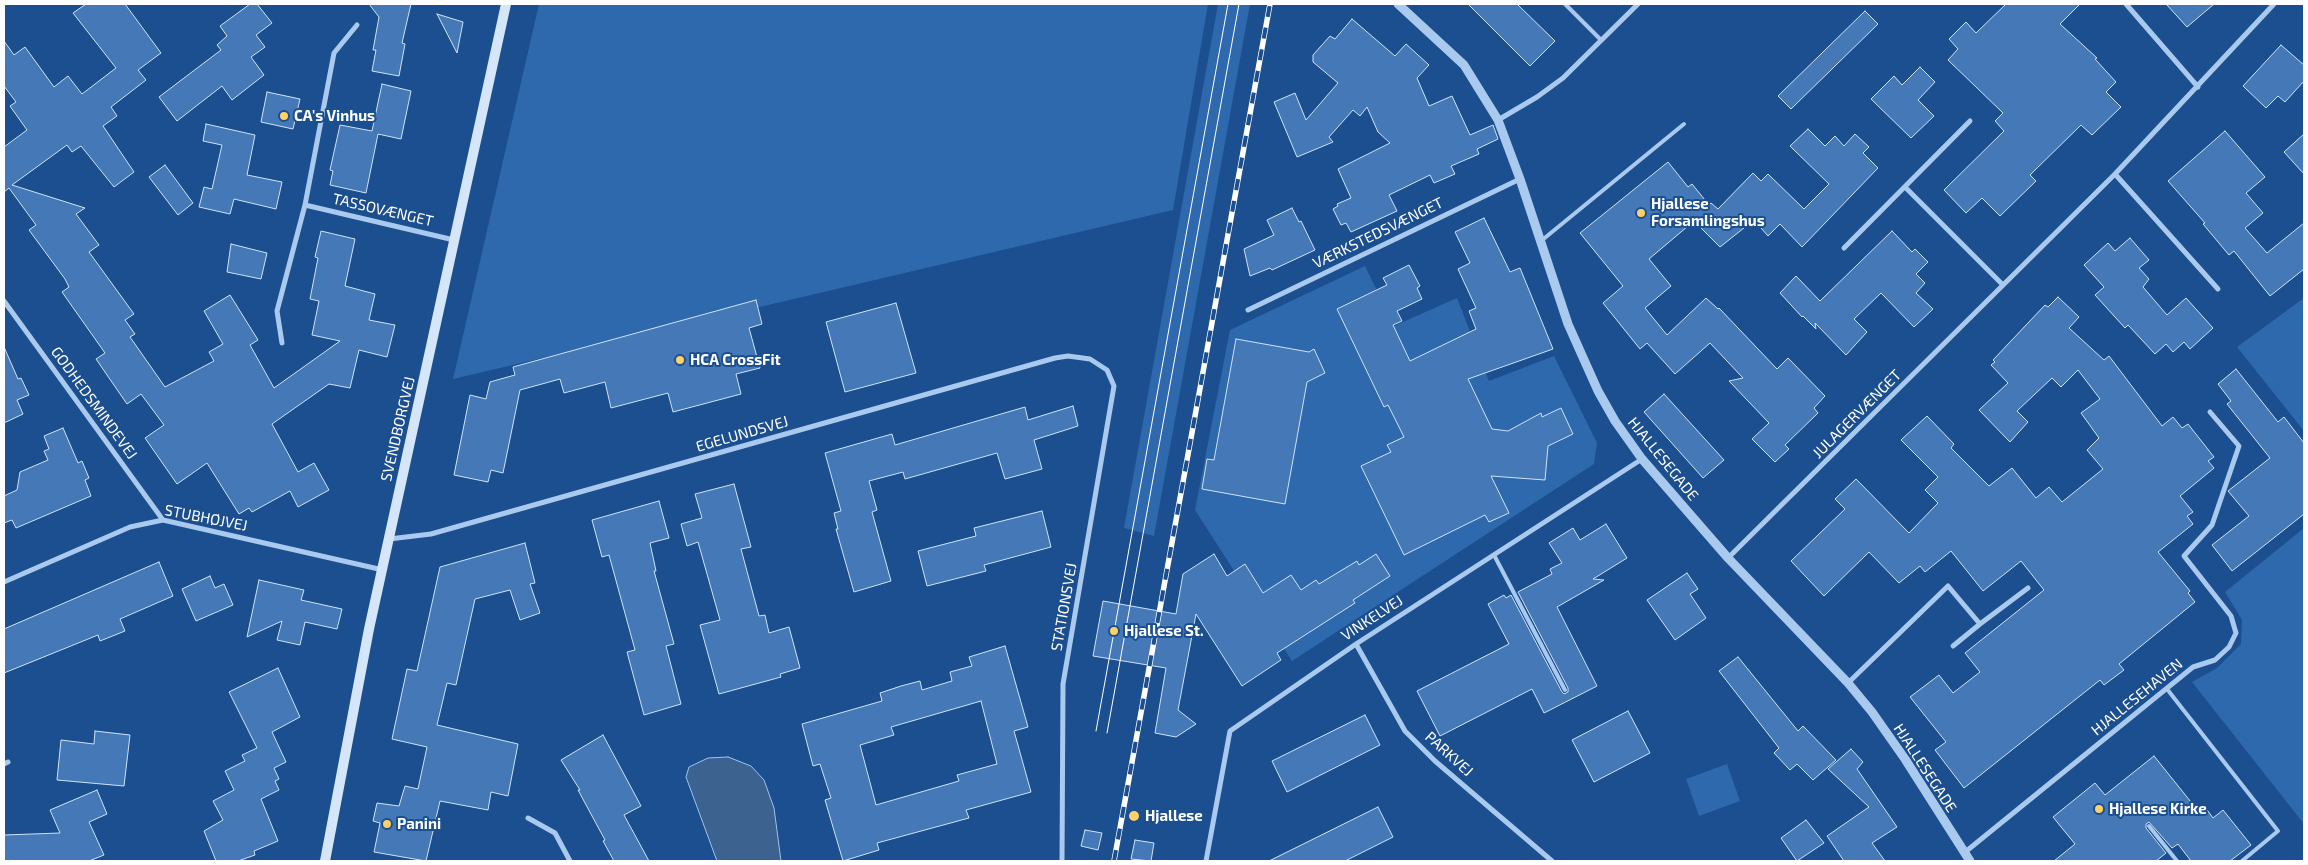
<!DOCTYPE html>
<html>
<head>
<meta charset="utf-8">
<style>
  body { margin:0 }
  #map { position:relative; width:2308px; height:865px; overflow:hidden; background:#1b4f8f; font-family:"Exo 2",sans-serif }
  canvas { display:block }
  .frame { position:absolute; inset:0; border:5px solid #fff; pointer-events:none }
</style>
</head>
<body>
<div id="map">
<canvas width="2308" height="865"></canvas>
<div class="frame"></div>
</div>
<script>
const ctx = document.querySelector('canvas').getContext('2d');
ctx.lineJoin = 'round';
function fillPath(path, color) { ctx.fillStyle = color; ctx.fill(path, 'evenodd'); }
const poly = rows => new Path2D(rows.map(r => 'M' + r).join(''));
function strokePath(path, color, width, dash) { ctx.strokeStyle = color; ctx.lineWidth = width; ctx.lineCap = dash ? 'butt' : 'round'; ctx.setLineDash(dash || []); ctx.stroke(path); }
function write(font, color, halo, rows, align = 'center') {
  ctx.font = font + ' "Exo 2",sans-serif'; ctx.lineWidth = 4; ctx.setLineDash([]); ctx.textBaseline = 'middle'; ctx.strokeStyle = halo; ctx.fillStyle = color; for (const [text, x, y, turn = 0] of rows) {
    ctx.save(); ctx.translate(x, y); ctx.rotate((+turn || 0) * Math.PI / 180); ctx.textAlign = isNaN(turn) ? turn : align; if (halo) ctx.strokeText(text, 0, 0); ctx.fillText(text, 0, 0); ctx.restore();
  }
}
const green = poly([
  [539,4,1208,4,1173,210,453,379],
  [1218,4,1250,4,1154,536,1124,528],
  [1365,266,1394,326,1457,298,1489,381,1554,356,1597,443,1594,464,1292,661,1195,510,1230,330],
  [2304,298,2304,431,2237,347],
  [2304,528,2304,824,2192,682,2217,668,2241,644,2242,620,2225,592],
  [1727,764,1740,801,1699,816,1686,779]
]);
const water = poly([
  [728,757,751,766,764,780,774,808,781,861,717,861,686,777,689,767,708,758,728,757]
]);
const building = poly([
  [86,4,125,4,161,53,138,70,146,80,111,107,117,116,103,126,134,172,114,187,81,146,72,152,67,145,12,185,85,208,76,214,99,245,89,252,134,314,125,320,135,334,130,337,165,387,214,361,209,352,223,344,204,311,230,295,258,340,250,345,274,388,340,341,312,335,319,301,310,299,318,258,315,257,321,231,355,239,345,286,375,294,369,320,395,325,387,357,359,350,350,388,329,384,272,424,298,472,314,463,329,490,298,507,290,491,252,512,249,508,239,514,207,463,177,484,145,438,164,425,141,394,127,404,96,359,105,353,62,292,69,287,65,279,29,230,36,225,9,188,4,192,4,147,27,130,10,106,16,102,4,86,4,41,14,55,25,47,54,87,68,76,82,94,116,68,73,13,86,4],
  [250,4,257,4,272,23,256,35,265,47,251,57,264,75,232,100,222,86,177,121,159,97,221,50,217,45,227,36,220,26,250,4],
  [369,4,411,4,402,43,405,44,399,76,372,71,376,50,373,50,379,17,369,4],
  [1468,4,1517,4,1555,41,1530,66,1468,4],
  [2006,4,2080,4,2060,24,2097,58,2095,59,2116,82,2106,92,2121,107,2092,135,2081,125,2030,175,2036,181,2000,216,1982,198,1966,213,1944,190,2004,131,1995,121,2003,113,1948,60,1958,49,1949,39,1966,22,1976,33,2006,4],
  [2166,4,2214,4,2187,27,2166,4],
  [1865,11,1878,24,1791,109,1778,96,1865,11],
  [437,14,463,22,457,53,437,14],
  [1352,19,1395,56,1406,44,1429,65,1417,78,1429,106,1452,96,1470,135,1493,125,1498,139,1477,149,1479,154,1451,166,1455,174,1434,183,1430,175,1389,195,1397,211,1351,232,1346,223,1341,225,1333,209,1338,206,1337,204,1351,198,1338,169,1390,143,1378,132,1367,107,1360,116,1353,110,1329,137,1333,142,1297,157,1274,102,1295,93,1306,120,1338,83,1313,62,1313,55,1330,36,1335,39,1352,19],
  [2281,45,2304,65,2304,81,2285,102,2278,96,2266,108,2243,86,2281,45],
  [1920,67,1935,82,1918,100,1934,116,1911,138,1871,99,1894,76,1902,85,1920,67],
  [382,84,411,91,401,139,378,134,366,193,330,185,333,171,330,170,340,125,372,131,382,84],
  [267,92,300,99,293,129,261,122,267,92],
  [206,124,255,135,247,175,282,182,276,209,234,199,230,214,199,207,204,187,212,189,222,145,203,141,206,124],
  [1808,129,1825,146,1835,136,1844,146,1855,134,1869,147,1863,153,1878,168,1802,247,1780,224,1768,236,1754,220,1720,247,1694,221,1649,259,1671,286,1645,308,1667,335,1706,298,1718,309,1719,308,1777,369,1788,358,1825,396,1814,408,1818,413,1785,445,1789,449,1775,462,1752,439,1769,423,1729,381,1743,378,1710,343,1675,374,1647,343,1640,349,1603,303,1623,286,1580,233,1668,162,1688,187,1692,184,1709,205,1711,203,1718,209,1753,173,1761,181,1768,174,1804,209,1829,184,1790,146,1808,129],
  [2225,131,2265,177,2246,193,2263,213,2245,228,2267,253,2304,223,2304,269,2270,296,2234,251,2229,255,2203,224,2205,223,2168,181,2225,131],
  [2304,134,2304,174,2284,152,2304,134],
  [165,165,193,203,178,215,149,177,165,165],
  [1292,208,1299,222,1301,221,1315,250,1272,270,1270,268,1250,276,1244,249,1274,235,1267,220,1292,208],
  [1484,218,1510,272,1520,268,1553,349,1468,379,1492,429,1508,431,1541,413,1542,417,1561,408,1573,434,1548,446,1545,480,1491,476,1509,513,1489,522,1485,515,1404,555,1361,466,1391,452,1387,445,1404,437,1388,405,1384,407,1337,309,1387,285,1383,278,1409,265,1420,286,1417,288,1422,299,1397,311,1402,321,1393,325,1410,361,1476,329,1469,311,1476,308,1458,269,1470,263,1455,232,1484,218],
  [1892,231,1912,252,1915,249,1928,262,1916,274,1925,283,1916,293,1933,309,1914,327,1881,293,1854,319,1867,332,1846,355,1815,323,1816,329,1803,316,1802,317,1780,293,1796,276,1820,301,1892,231],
  [2130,238,2149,260,2139,268,2149,279,2143,287,2167,315,2186,298,2213,328,2190,349,2184,342,2173,352,2166,344,2155,354,2128,325,2125,328,2095,295,2104,287,2084,265,2108,243,2115,251,2130,238],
  [231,244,267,253,261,279,227,272,231,244],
  [2058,297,2079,317,2069,328,2104,360,2109,356,2162,426,2173,417,2182,428,2188,424,2214,457,2208,461,2214,468,2180,496,2193,512,2187,516,2193,524,2158,552,2190,591,2188,593,2195,602,2119,664,2124,670,2104,685,2100,680,1964,788,1935,750,1946,742,1910,697,1939,675,1953,693,1980,672,1965,653,2044,590,2021,561,1983,591,1951,551,1925,572,1920,566,1899,583,1869,552,1824,596,1791,561,1845,509,1835,499,1856,479,1909,533,1938,503,1925,490,1938,477,1901,440,1927,416,1954,444,1951,448,1989,486,2012,468,2036,498,2049,487,2062,502,2103,469,2087,450,2099,438,2081,413,2100,399,2078,370,2061,387,2052,378,2017,411,2028,422,2010,442,1979,410,2008,383,1991,365,1995,362,1993,360,2045,305,2048,307,2058,297],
  [756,300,762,324,749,328,760,368,736,374,741,394,673,412,668,393,611,408,605,382,564,393,560,379,520,390,503,473,491,470,488,482,454,475,470,395,486,399,490,382,515,375,513,367,756,300],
  [896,303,916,373,845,392,826,322,896,303],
  [1236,339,1309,352,1314,349,1325,373,1307,382,1285,504,1202,489,1207,459,1214,460,1236,339],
  [4,347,18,379,21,378,29,395,17,400,23,414,4,423,4,347],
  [2236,369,2278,422,2284,417,2304,443,2304,514,2232,571,2212,545,2249,516,2228,491,2270,458,2227,404,2231,401,2218,384,2236,369],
  [1664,394,1724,460,1703,478,1644,412,1664,394],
  [1073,406,1078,426,1034,440,1042,469,1005,479,997,453,905,479,903,472,869,481,877,510,872,512,891,581,854,592,836,529,838,529,834,513,841,511,825,453,892,434,895,445,1025,407,1028,420,1073,406],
  [63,428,78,463,82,461,89,478,85,480,91,496,16,528,12,520,4,523,4,496,17,490,20,472,48,460,44,451,49,449,44,436,63,428],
  [734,484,751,547,741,549,759,616,765,615,769,633,789,627,800,668,780,674,781,677,719,694,700,625,720,620,698,542,687,546,681,524,702,518,695,494,734,484],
  [659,501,669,538,650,543,656,571,654,571,674,644,666,646,681,704,644,715,627,652,635,650,609,555,602,557,592,520,659,501],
  [1042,511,1051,547,984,565,986,571,927,586,918,551,976,536,974,528,1042,511],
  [1606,524,1627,558,1593,579,1604,580,1557,607,1597,686,1544,713,1532,689,1440,736,1417,691,1509,644,1488,604,1504,595,1506,598,1511,595,1562,692,1564,694,1568,692,1568,688,1518,592,1552,574,1550,569,1562,563,1549,543,1573,528,1580,540,1606,524],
  [525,543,535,583,530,584,540,613,520,620,510,590,475,599,456,685,447,683,437,725,518,744,508,796,491,792,488,810,440,801,426,861,374,852,380,823,373,821,377,803,399,806,405,786,418,789,427,747,392,739,407,669,417,671,440,567,525,543],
  [1214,554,1227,576,1245,564,1263,593,1291,575,1301,590,1316,580,1319,584,1357,561,1359,565,1376,554,1390,576,1353,600,1355,603,1277,653,1281,660,1242,686,1196,614,1178,710,1196,724,1176,737,1155,733,1166,668,1093,656,1103,601,1176,614,1183,574,1214,554],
  [159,562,173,596,120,619,125,631,100,641,98,635,4,673,4,629,159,562],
  [1687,573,1698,589,1690,594,1706,618,1675,640,1647,600,1687,573],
  [210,576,215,588,224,584,233,605,196,621,182,589,210,576],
  [259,580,304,590,301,600,342,609,337,629,305,622,300,645,277,640,282,621,247,637,259,580],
  [1005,646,1028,727,1014,731,1031,792,966,810,969,818,877,843,879,850,843,861,825,800,831,798,820,764,813,766,802,724,882,701,880,693,901,686,920,681,922,690,952,681,950,672,972,666,969,657,1005,646],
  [981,701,997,764,957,775,959,781,876,805,860,745,894,735,891,727,981,701],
  [1738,657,1798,731,1803,726,1836,760,1813,780,1797,764,1790,770,1774,753,1779,748,1719,671,1738,657],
  [278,668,300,717,272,732,286,762,274,768,279,779,275,781,279,790,261,799,278,841,254,851,255,855,238,861,216,861,204,831,223,820,213,801,234,790,225,771,245,761,242,755,257,748,229,692,278,668],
  [1628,711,1650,753,1594,782,1572,740,1628,711],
  [1365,715,1380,745,1287,792,1272,761,1365,715],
  [95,731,130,735,124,786,57,780,61,740,94,744,95,731],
  [603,735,641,806,624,815,649,861,614,861,603,841,605,840,578,790,580,790,561,760,603,735],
  [1851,749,1863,762,1857,769,1897,827,1872,843,1885,861,1844,861,1827,836,1869,807,1828,769,1851,749],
  [2154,756,2199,812,2205,807,2213,818,2223,810,2251,845,2230,861,2191,861,2178,844,2172,848,2149,822,2146,824,2146,828,2166,853,2156,861,2054,861,2075,844,2053,817,2095,783,2105,795,2154,756],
  [97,790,107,814,89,822,104,855,89,861,4,861,4,835,60,833,50,810,97,790],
  [1378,807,1393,837,1345,861,1269,861,1378,807],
  [1806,820,1824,843,1797,861,1781,838,1806,820],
  [1085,830,1102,833,1098,850,1081,846,1085,830],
  [1135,840,1154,843,1151,861,1131,859,1135,840]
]);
const service = poly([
  [1565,4,1601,40],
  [1541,241,1684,124],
  [1494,555,1565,690],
  [2167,689,2278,831,2242,861],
  [2149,826,2177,861]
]);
const minor = poly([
  [2126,4,2198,87],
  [1498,120,1537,97,1563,78,1638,4],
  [2115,174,2218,289],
  [1905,187,2003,285],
  [305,205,454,240],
  [1844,248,1970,121],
  [4,301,163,520],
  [1248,310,1520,179],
  [282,343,277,311,305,205,334,53,357,25],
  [389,539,431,534,1055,358,1068,356,1090,359,1107,370,1114,386,1063,684,1062,861],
  [1728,558,2115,174,2274,4],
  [4,582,130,527,163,520,383,570],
  [1356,644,1405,731,1435,761,1552,861],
  [1953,646,1980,624],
  [1848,683,1948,586,1980,624,2028,588],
  [4,764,8,762],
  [528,818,555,833,570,861],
  [1964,853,2193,667,2215,660,2229,647,2236,633,2231,616,2184,556,2212,525,2239,446,2210,412],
  [1206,861,1230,731,1356,644,1642,459]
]);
const tertiary = poly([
  [1398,4,1464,65,1498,120,1520,179,1568,324,1598,391,1615,421,1642,459,1728,558,1848,683,1872,712,1905,759,1970,861]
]);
const secondary = poly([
  [325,861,369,629,506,4]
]);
const tram = poly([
  [1096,731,1228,4],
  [1107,733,1239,4]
]);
const rail = poly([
  [1114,861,1270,4]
]);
const markers = [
  [284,116,5,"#ffd166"],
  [1641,213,5,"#ffd166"],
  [680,360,5,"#ffd166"],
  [1114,631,5,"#ffd166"],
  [2099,809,5,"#ffd166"],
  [1134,816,6,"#ffd166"],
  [387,824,5,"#ffd166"]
];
const poiNames = [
  ["CA's Vinhus",294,116],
  ["Hjallese",1651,204],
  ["Forsamlingshus",1651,221],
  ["HCA CrossFit",690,360],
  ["Hjallese St.",1124,631],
  ["Hjallese Kirke",2109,809],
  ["Hjallese",1145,816],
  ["Panini",397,824]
];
const streetNames = [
  ["TASSOVÆNGET",383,210,13],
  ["VÆRKSTEDSVÆNGET",1378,233,-26],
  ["GODHEDSMINDEVEJ",94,403,54],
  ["JULAGERVÆNGET",1857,414,-45],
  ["SVENDBORGVEJ",398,429,-77],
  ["EGELUNDSVEJ",742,434,-16],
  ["HJALLESEGADE",1663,459,51],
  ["STUBHØJVEJ",206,518,11],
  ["STATIONSVEJ",1064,607,-80],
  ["VINKELVEJ",1372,618,-33],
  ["HJALLESEHAVEN",2137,697,-39],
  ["PARKVEJ",1449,754,42],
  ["HJALLESEGADE",1925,768,57]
];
fillPath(green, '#2e69ad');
fillPath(water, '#3c6290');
strokePath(water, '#9cc4f0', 1);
fillPath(building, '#4478b7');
strokePath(building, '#cfe3fa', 1);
strokePath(service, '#a9c9ee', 4);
strokePath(minor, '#a9c9ee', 5);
strokePath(tertiary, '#a9c9ee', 9);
strokePath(secondary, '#d6e6fa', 10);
strokePath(tram, '#fff', 1);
strokePath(rail, '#fff', 5.5);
strokePath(rail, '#1b4f8f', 4, [11]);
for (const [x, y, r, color] of markers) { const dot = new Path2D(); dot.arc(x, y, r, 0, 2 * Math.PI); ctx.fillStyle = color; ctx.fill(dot); strokePath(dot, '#1b4f8f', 2); }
write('bold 15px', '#fff', '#1b4f8f', poiNames, 'left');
write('15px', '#fff', '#1b4f8f', streetNames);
</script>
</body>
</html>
